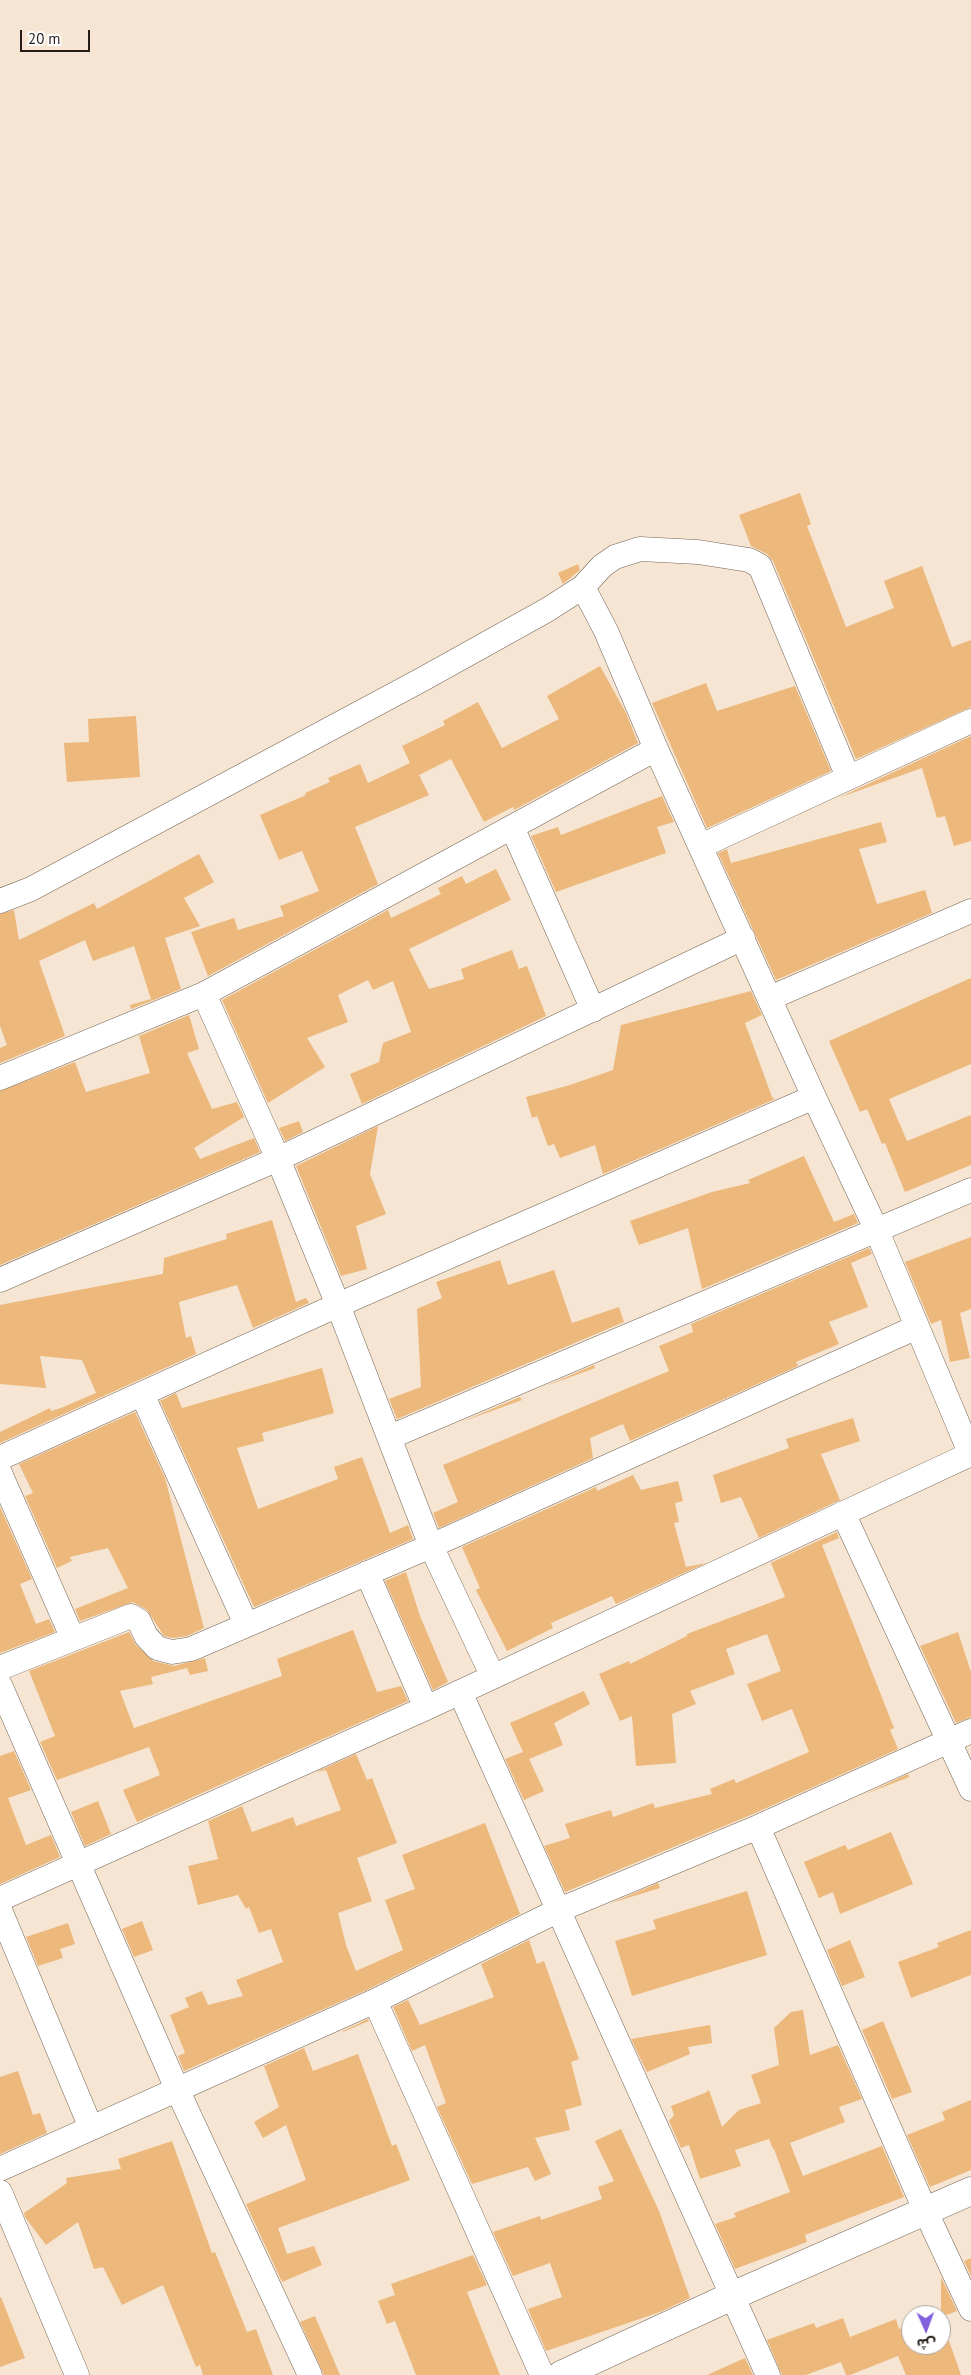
<!DOCTYPE html>
<html>
<head>
<meta charset="utf-8">
<style>
  body { margin:0 }
  #map { position:relative; width:971px; height:2375px; overflow:hidden; background:#f6e5d2; font-family:"PT Sans","Noto Sans Arabic",sans-serif }
  canvas { display:block }
  .north { position:absolute; left:901px; top:2305px; width:50px; height:50px; box-sizing:border-box; background:#fff; border:1px solid #a7a5a2; border-radius:50%; rotate:178deg; font-size:14px; font-weight:700; line-height:20px; text-align:center; color:#231d16 }
  .north::after { content:''; display:block; margin:auto; width:18px; height:22px; background:#8360db; clip-path:polygon(50% 0,100% 100%,50% 72%,0 100%) }
  .scale { position:absolute; left:20px; top:30px; width:70px; height:22px; box-sizing:border-box; border:2px solid #231d16; border-top:0; padding-left:6px; font-size:15px; line-height:18px; white-space:nowrap; color:#231d16; -webkit-text-stroke:4px #fff; paint-order:stroke }
</style>
</head>
<body>
<div id="map">
<canvas width="971" height="2375"></canvas>
<div class="north">ش</div>
<div class="scale">20 m</div>
</div>
<script>
const ctx = document.querySelector('canvas').getContext('2d');
ctx.lineJoin = 'round';
function fillPath(path, color) { ctx.fillStyle = color; ctx.fill(path, 'evenodd'); }
const poly = rows => new Path2D(rows.map(r => 'M' + r).join(''));
function strokePath(path, color, width, dash) { ctx.strokeStyle = color; ctx.lineWidth = width; ctx.lineCap = dash ? 'butt' : 'round'; ctx.setLineDash(dash || []); ctx.stroke(path); }
const building = poly([
  [800,493,811,524,807,526,846,627,894,608,884,581,922,566,952,647,971,640,971,707,856,759,773,561,767,554,751,546,739,515],
  [578,564,580,570,563,584,558,573],
  [600,666,626,713,638,743,527,803,514,810,513,807,484,822,451,759,419,775,429,795,355,827,378,884,208,976,191,932,234,918,238,930,284,916,280,906,319,891,302,851,279,860,260,815,306,795,305,793,330,782,328,778,360,764,368,783,410,763,402,746,445,725,443,721,478,702,502,748,559,719,547,696],
  [706,683,717,711,795,686,831,771,707,828,652,703],
  [136,716,140,777,67,782,64,743,89,742,88,719],
  [971,736,971,841,954,846,945,816,937,818,922,768,838,798],
  [662,796,674,822,657,827,666,853,556,892,531,836,558,827,561,835],
  [881,822,887,842,859,849,877,904,925,890,932,913,776,980,718,853,727,849,731,863],
  [199,854,214,882,184,898,200,926,165,938,181,989,131,1009,130,1005,151,999,134,946,93,961,85,940,39,961,65,1036,0,1063,0,1048,7,1045,0,1026,0,914,14,910,19,940,94,903,97,909],
  [496,869,511,900,409,949,429,989,464,979,461,969,512,950,519,969,527,966,546,1016,362,1104,350,1074,379,1062,383,1043,411,1032,393,981,373,990,368,980,338,995,348,1022,307,1038,325,1067,268,1103,222,1000,388,910,391,918,441,894,438,888,462,876,466,884],
  [971,978,971,1064,889,1099,907,1141,971,1115,971,1165,905,1192,885,1143,882,1144,867,1109,860,1112,829,1041],
  [751,991,762,1015,745,1023,772,1097,775,1099,603,1174,595,1145,560,1158,554,1144,548,1146,537,1116,532,1118,526,1097,570,1085,613,1070,621,1025],
  [189,1015,199,1049,187,1053,212,1109,237,1102,244,1117,194,1148,200,1159,254,1138,260,1152,0,1265,0,1091,75,1062,86,1092,150,1073,139,1036],
  [299,1121,303,1132,285,1141,279,1128],
  [378,1126,370,1174,386,1214,356,1226,367,1269,341,1276,296,1166],
  [804,1156,834,1222,854,1214,858,1223,702,1289,688,1228,639,1245,630,1221,712,1192,750,1183,748,1180],
  [272,1220,296,1302,306,1298,309,1303,253,1328,237,1285,179,1302,186,1338,191,1336,196,1354,0,1443,0,1432,50,1408,51,1411,61,1408,96,1393,82,1360,40,1356,46,1388,0,1384,0,1305,163,1274,164,1258,227,1239,226,1234],
  [971,1237,971,1309,960,1313,970,1358,950,1362,941,1320,931,1324,905,1262],
  [869,1248,872,1254,851,1263,868,1307,829,1322,839,1344,796,1362,798,1366,630,1441,623,1424,590,1438,593,1458,439,1528,433,1513,458,1502,443,1465,669,1371,659,1346,693,1332,691,1324],
  [500,1260,508,1285,554,1270,572,1323,619,1307,624,1322,397,1419,389,1399,421,1387,417,1309,442,1298,436,1282],
  [594,1365,595,1368,546,1386],
  [322,1368,334,1413,262,1433,264,1441,237,1448,258,1509,338,1479,334,1467,362,1457,390,1533,408,1525,413,1539,254,1607,160,1401,176,1393,182,1408],
  [520,1397,522,1400,461,1422],
  [135,1412,165,1478,204,1628,187,1636,173,1638,164,1636,147,1610,133,1602,80,1621,75,1609,128,1588,108,1548,70,1557,72,1561,57,1568,25,1496,33,1493,19,1464],
  [853,1418,860,1441,821,1454,840,1500,759,1538,741,1497,721,1503,713,1475,789,1448,786,1439],
  [633,1475,641,1490,678,1481,683,1501,675,1503,679,1522,674,1523,686,1567,706,1563,616,1604,612,1596,551,1623,553,1628,507,1651,476,1590,480,1588,462,1547,596,1487,597,1491],
  [0,1507,32,1579,20,1584,36,1624,49,1619,55,1632,0,1653],
  [837,1532,839,1538,822,1545,894,1728,890,1730,898,1749,753,1814,565,1892,544,1846,570,1838,565,1824,611,1810,613,1817,653,1803,655,1808,712,1794,710,1789,734,1779,736,1783,809,1752,792,1709,762,1721,747,1684,781,1671,767,1634,726,1649,735,1674,690,1691,696,1704,672,1714,676,1763,636,1766,632,1716,620,1721,599,1674,629,1661,630,1664,687,1636,687,1634,785,1597,771,1563,749,1573],
  [406,1572,420,1616,448,1682,433,1690,385,1581],
  [353,1630,377,1692,401,1686,408,1701,137,1822,123,1790,160,1775,149,1747,57,1780,40,1742,55,1736,29,1671,129,1632,136,1645,153,1661,174,1666,205,1658,208,1671,190,1675,187,1668,151,1677,153,1684,120,1691,134,1728,282,1676,277,1659],
  [958,1632,971,1672,971,1717,956,1723,920,1646],
  [584,1691,590,1704,554,1723,563,1745,529,1759,544,1791,524,1800,505,1759,523,1752,510,1723],
  [14,1751,31,1790,8,1798,26,1845,51,1835,60,1857,0,1884,0,1756],
  [356,1754,367,1780,372,1778,397,1843,357,1858,372,1901,338,1913,346,1945,356,1971,403,1950,385,1900,415,1889,402,1855,485,1823,520,1914,369,1989,184,2071,178,2056,185,2053,170,2015,189,2007,185,1998,202,1991,208,2005,243,1996,236,1980,283,1962,271,1929,259,1933,249,1907,246,1909,238,1895,198,1905,188,1866,218,1859,208,1821,242,1806,252,1832,293,1817,296,1826,341,1810,326,1770,316,1772],
  [908,1774,909,1777,863,1795],
  [98,1801,111,1834,85,1846,71,1812],
  [891,1832,913,1884,840,1914,833,1892,819,1898,804,1862,845,1845,848,1850],
  [658,1883,660,1888,611,1903],
  [747,1891,767,1955,632,1996,615,1941,656,1929,653,1920],
  [142,1921,153,1950,134,1957,122,1929],
  [68,1923,75,1944,60,1949,63,1958,38,1966,26,1937],
  [971,1930,971,1975,911,1998,898,1962,939,1947,937,1943],
  [529,1940,537,1964,544,1961,579,2059,571,2062,582,2105,565,2110,570,2130,535,2138,551,2174,535,2181,528,2167,472,2184,437,2107,446,2103,425,2045,412,2051,393,2007,408,2000,420,2025,494,1997,481,1964],
  [850,1940,865,1977,842,1986,827,1950],
  [803,2010,810,2055,838,2045,862,2099,839,2107,845,2122,790,2143,803,2176,882,2146,904,2197,805,2235,807,2242,735,2269,715,2224,736,2217,734,2213,790,2192,774,2149,776,2148,773,2149,769,2139,735,2150,741,2166,700,2179,689,2145,681,2148,669,2121,674,2115,671,2106,705,2093,709,2090,722,2127,739,2110,761,2103,751,2075,779,2065,774,2028,791,2012],
  [368,2019,369,2021,343,2032,343,2031],
  [883,2021,912,2092,892,2099,862,2030],
  [710,2025,712,2043,688,2047,690,2054,647,2072,631,2039],
  [304,2048,313,2071,358,2054,392,2146,396,2144,410,2180,278,2228,287,2254,314,2246,322,2265,282,2282,246,2204,306,2180,286,2125,263,2138,254,2122,279,2107,264,2066],
  [18,2071,33,2115,40,2113,47,2133,0,2154,0,2077],
  [971,2100,971,2170,930,2187,907,2135,945,2120,942,2112],
  [621,2129,659,2211,690,2298,660,2312,546,2351,528,2309,562,2297,550,2263,513,2276,493,2232,540,2216,541,2220,602,2199,598,2187,614,2181,595,2141],
  [172,2141,212,2253,215,2252,247,2332,256,2329,273,2375,203,2375,200,2365,196,2367,163,2285,122,2305,103,2267,94,2269,78,2222,46,2245,25,2217,24,2213,67,2183,66,2178,121,2169,118,2159],
  [473,2255,487,2285,467,2292,500,2375,416,2375,395,2321,387,2324,378,2301,395,2295,391,2284],
  [971,2258,971,2276,964,2261],
  [941,2277,957,2311,941,2317],
  [1,2297,25,2358,0,2367,0,2298],
  [315,2316,340,2375,324,2375,300,2322],
  [843,2318,850,2337,896,2319,899,2329,911,2324,911,2345,941,2345,941,2318,961,2375,906,2375,898,2356,850,2375,846,2375,841,2362,806,2375,782,2375,767,2340,814,2323,816,2328],
  [745,2358,753,2375,707,2375]
]);
const street = poly([
  [583,587,602,566,615,557,640,549,698,552,749,560,760,566,848,777],
  [512,827,593,1010],
  [701,846,971,721],
  [0,901,31,889,423,679,547,610,583,587,606,631,656,749,814,1097,877,1231,971,1455],
  [204,994,278,1159,338,1305,431,1546,493,1677],
  [770,998,971,911],
  [0,1078,204,994,656,749],
  [0,1280,278,1159,743,938],
  [142,1394,246,1624],
  [390,1437,971,1190],
  [0,1458,338,1305,814,1097],
  [0,1473,73,1639],
  [843,1513,971,1789],
  [367,1573,426,1708],
  [0,1668,131,1616,139,1621,146,1636,157,1648,172,1652,191,1649,431,1546,917,1327],
  [0,1685,177,2089,310,2375],
  [460,1692,768,2375],
  [758,1827,925,2210,971,2309],
  [0,1899,426,1708,971,1454],
  [0,1910,91,2128],
  [375,2001,542,2375],
  [0,2169,375,2001,559,1910,758,1827,971,1731],
  [0,2192,77,2375]
]);
const secondary = poly([
  [561,2375,732,2296,971,2191]
]);
fillPath(building, '#ecb87c');
strokePath(street, '#736454', 25);
strokePath(secondary, '#736454', 29);
strokePath(street, '#fff', 24);
strokePath(secondary, '#fff', 28);
</script>
</body>
</html>
